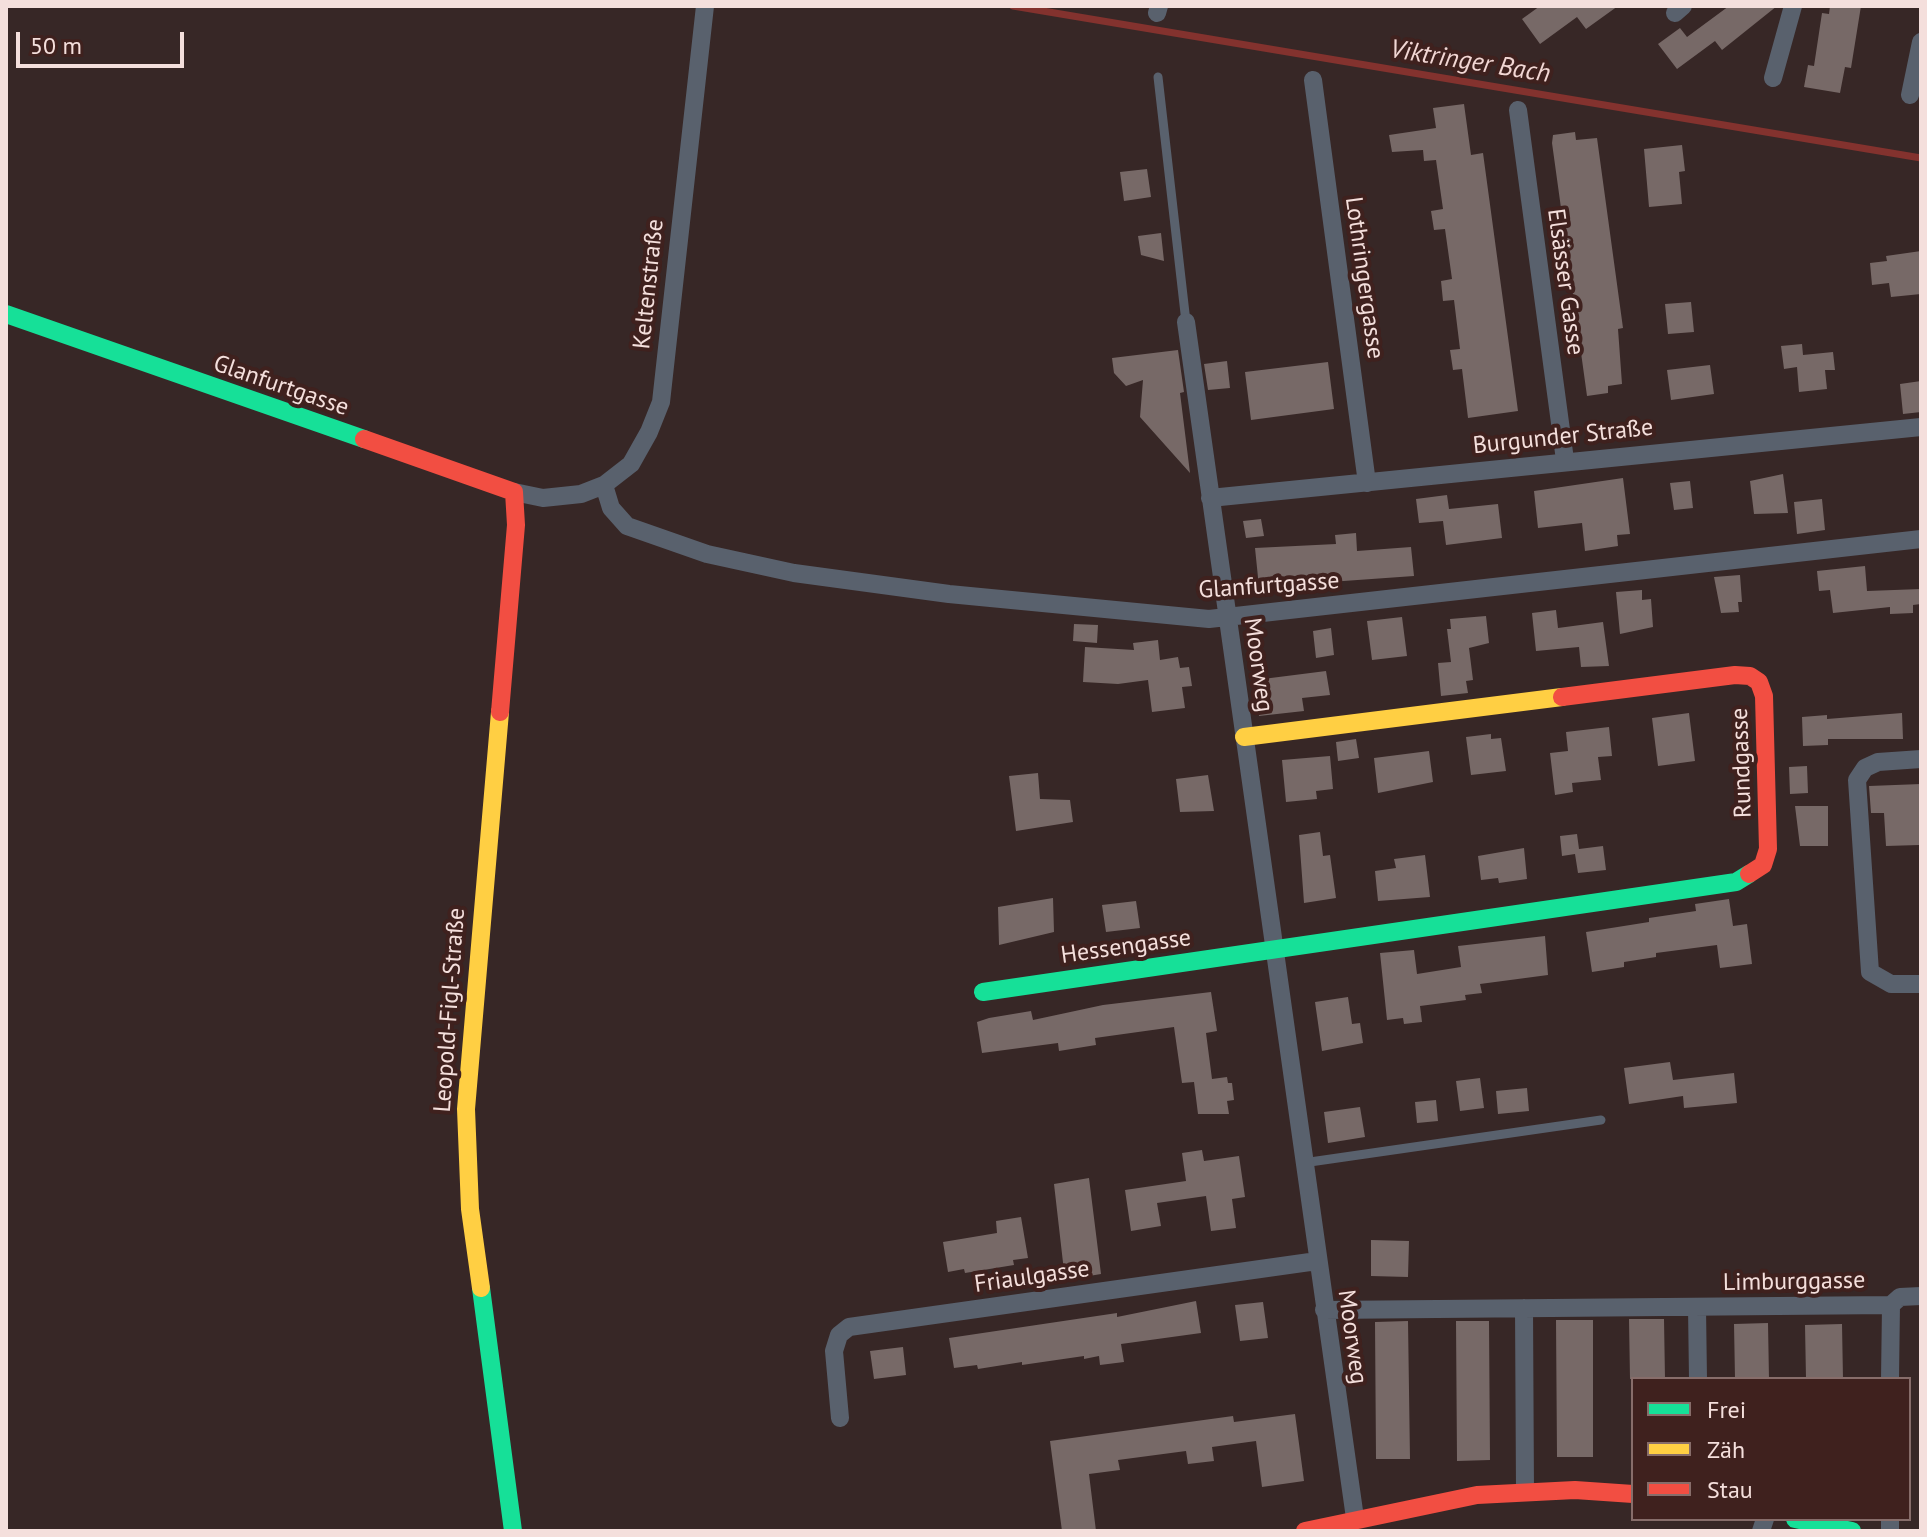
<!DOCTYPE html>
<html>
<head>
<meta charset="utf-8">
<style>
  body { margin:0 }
  #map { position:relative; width:1927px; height:1537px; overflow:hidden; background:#372726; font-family:"PT Sans",sans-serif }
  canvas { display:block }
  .frame { position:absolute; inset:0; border:8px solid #f4dfdc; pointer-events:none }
  .legend { position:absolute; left:1631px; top:1377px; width:280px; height:144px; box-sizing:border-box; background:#3f211e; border:2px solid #876d6a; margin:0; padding:10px 14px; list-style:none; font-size:24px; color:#f4dfdc }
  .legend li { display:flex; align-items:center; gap:16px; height:40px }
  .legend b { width:40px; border:2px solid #876d6a }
  .scale { position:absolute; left:16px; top:32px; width:168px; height:36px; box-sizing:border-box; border:4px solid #f4dfdc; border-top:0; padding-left:10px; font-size:24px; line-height:28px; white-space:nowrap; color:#f4dfdc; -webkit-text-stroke:6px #3f211e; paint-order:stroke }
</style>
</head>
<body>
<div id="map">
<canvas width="1927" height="1537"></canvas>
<div class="frame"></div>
<ul class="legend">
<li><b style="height:10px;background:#16e098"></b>Frei</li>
<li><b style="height:10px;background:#ffcf43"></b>Zäh</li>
<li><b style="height:10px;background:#f24e42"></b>Stau</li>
</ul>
<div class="scale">50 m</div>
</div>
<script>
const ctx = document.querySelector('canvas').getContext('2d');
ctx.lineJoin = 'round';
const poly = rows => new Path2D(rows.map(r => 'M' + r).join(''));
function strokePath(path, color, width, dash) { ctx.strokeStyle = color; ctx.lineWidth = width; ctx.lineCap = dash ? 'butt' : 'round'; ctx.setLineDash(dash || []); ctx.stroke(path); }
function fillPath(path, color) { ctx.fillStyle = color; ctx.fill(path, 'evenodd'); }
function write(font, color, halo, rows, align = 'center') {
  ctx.font = font + ' "PT Sans",sans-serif'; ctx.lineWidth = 8; ctx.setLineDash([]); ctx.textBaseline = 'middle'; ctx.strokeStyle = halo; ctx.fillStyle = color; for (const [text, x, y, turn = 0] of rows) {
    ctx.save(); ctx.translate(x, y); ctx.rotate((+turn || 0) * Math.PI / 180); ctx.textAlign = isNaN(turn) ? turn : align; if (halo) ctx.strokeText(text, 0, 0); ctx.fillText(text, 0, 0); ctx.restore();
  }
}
const stream = poly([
  [1013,6,1921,158]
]);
const building = poly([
  [1540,6,1618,6,1586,29,1577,17,1540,44,1522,19],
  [1729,6,1777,6,1722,50,1715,41,1677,69,1658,44,1680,28,1687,37],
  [1830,6,1861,6,1851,68,1845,67,1840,93,1804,87,1808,65,1814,66,1822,13,1829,14],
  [1464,104,1471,155,1483,153,1518,411,1468,418,1462,369,1453,370,1450,350,1460,349,1454,300,1443,301,1441,281,1452,279,1445,229,1434,230,1431,211,1443,209,1436,160,1424,161,1423,150,1392,152,1389,135,1436,128,1433,108],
  [1575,132,1576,140,1597,138,1623,328,1618,329,1622,384,1608,386,1608,393,1587,396,1552,143,1553,135],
  [1682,145,1685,171,1679,172,1682,204,1649,207,1644,149],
  [1147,169,1151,197,1124,201,1120,172],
  [1161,233,1164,261,1141,255,1138,236],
  [1921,251,1921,294,1891,297,1889,283,1872,285,1870,263,1887,261,1886,256],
  [1691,302,1694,332,1668,334,1665,304],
  [1802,344,1803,355,1833,352,1835,370,1825,370,1827,389,1799,392,1797,367,1784,369,1781,346],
  [1178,350,1184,392,1180,393,1190,473,1140,417,1143,380,1126,386,1114,373,1112,358],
  [1227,361,1230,388,1208,390,1204,364],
  [1328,362,1334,409,1251,420,1245,372],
  [1710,365,1714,394,1671,400,1667,370],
  [1921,381,1921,412,1903,414,1900,384],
  [1783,474,1788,513,1754,514,1750,481],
  [1623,478,1630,534,1617,535,1618,546,1585,551,1582,523,1538,528,1534,491],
  [1690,481,1693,508,1674,510,1670,483],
  [1447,495,1449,509,1498,504,1502,538,1446,545,1443,521,1419,523,1416,499],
  [1822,499,1825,530,1797,534,1794,502],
  [1261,519,1264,536,1246,538,1243,521],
  [1356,533,1357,551,1411,547,1414,576,1259,587,1255,548,1336,544,1335,535],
  [1865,566,1867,591,1921,589,1921,604,1913,605,1913,613,1890,614,1890,607,1833,613,1830,590,1819,591,1817,571],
  [1740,575,1742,602,1738,602,1739,612,1721,613,1714,577],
  [1642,590,1642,600,1651,599,1653,627,1620,634,1616,592],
  [1556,610,1558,628,1603,622,1609,666,1581,667,1579,647,1536,651,1532,613],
  [1486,616,1489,643,1469,648,1473,680,1466,681,1468,693,1441,696,1438,663,1451,662,1447,629,1451,629,1450,619],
  [1402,617,1407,656,1372,660,1367,621],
  [1074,624,1098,625,1097,643,1073,641],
  [1331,628,1334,655,1316,658,1313,631],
  [1158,640,1160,660,1178,657,1180,668,1189,667,1192,686,1182,687,1185,708,1152,712,1148,680,1118,684,1083,682,1085,647,1134,650,1133,643],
  [1326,671,1330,695,1302,698,1304,711,1259,716,1255,680],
  [1689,713,1695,761,1658,766,1652,718],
  [1902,713,1903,739,1828,739,1828,745,1803,746,1802,717,1827,715,1827,719],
  [1609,727,1612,756,1598,757,1601,780,1572,783,1573,792,1555,795,1550,753,1568,751,1566,732],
  [1491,734,1491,739,1501,738,1506,771,1471,775,1466,737],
  [1356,739,1359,758,1338,761,1336,742],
  [1429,751,1433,782,1378,793,1374,758],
  [1330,756,1333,789,1316,791,1317,799,1286,802,1282,760],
  [1807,766,1808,793,1790,794,1789,767],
  [1038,773,1040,799,1070,800,1073,822,1016,831,1009,776],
  [1208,775,1214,811,1180,812,1176,779],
  [1921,784,1919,845,1886,846,1884,813,1871,813,1869,786],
  [1795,806,1828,806,1828,846,1800,846],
  [1320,832,1323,856,1330,855,1336,898,1304,903,1299,835],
  [1577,834,1579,849,1603,846,1606,870,1578,873,1575,854,1562,856,1560,836],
  [1524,848,1527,879,1499,883,1498,878,1481,880,1478,856],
  [1425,855,1430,897,1378,901,1375,871,1396,868,1394,859],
  [1053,898,1054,932,999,945,998,907],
  [1729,899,1733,926,1747,924,1752,964,1720,968,1717,945,1656,953,1656,957,1624,962,1624,967,1592,972,1586,932,1649,922,1649,918,1696,911,1695,904],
  [1136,901,1140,928,1106,932,1102,905],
  [1545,936,1548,975,1480,984,1482,993,1465,995,1466,1000,1420,1006,1422,1022,1404,1024,1403,1018,1387,1020,1380,953,1414,950,1417,974,1461,967,1458,946],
  [1211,992,1217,1031,1206,1033,1212,1079,1227,1077,1228,1083,1232,1083,1234,1100,1227,1101,1229,1114,1198,1114,1194,1082,1182,1083,1174,1027,1095,1038,1096,1045,1059,1051,1058,1043,982,1053,977,1022,989,1018,1031,1011,1033,1020,1103,1005],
  [1348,997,1352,1024,1360,1023,1363,1043,1322,1051,1315,1002],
  [1670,1062,1673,1080,1734,1073,1737,1103,1684,1108,1683,1096,1629,1104,1624,1068],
  [1480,1078,1484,1108,1460,1111,1456,1081],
  [1527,1088,1529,1111,1498,1114,1496,1091],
  [1436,1100,1438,1121,1417,1123,1415,1102],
  [1360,1107,1365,1137,1328,1143,1324,1112],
  [1202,1150,1204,1161,1239,1156,1245,1197,1232,1199,1236,1228,1211,1231,1206,1196,1157,1203,1161,1226,1131,1231,1125,1190,1186,1181,1182,1153],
  [1089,1178,1101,1274,1065,1280,1054,1184],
  [1021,1217,1028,1258,1013,1260,1014,1265,965,1273,964,1269,948,1272,943,1242,997,1233,996,1221],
  [1371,1240,1409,1241,1408,1277,1371,1276],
  [1196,1301,1201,1333,1121,1344,1124,1362,1100,1365,1099,1356,1084,1359,1084,1356,1022,1365,1022,1362,978,1369,977,1365,954,1368,949,1338,1117,1313,1117,1317],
  [1263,1302,1268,1338,1240,1341,1235,1305],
  [1629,1319,1664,1319,1665,1379,1630,1379],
  [1556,1320,1593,1320,1593,1457,1557,1457],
  [1408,1321,1410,1459,1376,1459,1375,1322],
  [1456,1321,1489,1321,1490,1460,1457,1461],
  [1768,1323,1769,1379,1735,1379,1734,1324],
  [1842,1324,1843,1379,1806,1379,1805,1325],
  [903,1347,906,1375,874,1379,870,1351],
  [1295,1414,1304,1481,1262,1487,1256,1441,1212,1447,1214,1461,1188,1464,1186,1451,1118,1460,1120,1470,1089,1474,1096,1531,1062,1531,1050,1441,1233,1416,1234,1422]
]);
const lane = poly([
  [1158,77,1186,322],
  [1303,1163,1601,1120]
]);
const street = poly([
  [1157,13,1159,6],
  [1675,13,1683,6],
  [1773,78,1793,6],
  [1313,80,1367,483],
  [1910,95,1921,42],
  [1518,110,1565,460],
  [1186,322,1355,1518],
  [604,485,611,508,627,526,707,554,794,573,949,594,1209,619,1921,539],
  [514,492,543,498,581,494,604,485,631,464,649,432,661,402,705,6],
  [1210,498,1921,427],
  [1921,759,1878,762,1865,768,1857,780,1870,972,1891,984,1921,984],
  [1697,1307,1698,1379],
  [1524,1308,1525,1492],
  [1324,1310,1891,1305],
  [1890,1379,1891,1305,1900,1297,1921,1296],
  [840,1418,834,1351,839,1335,849,1327,1317,1261],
  [1890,1519,1890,1531],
  [1761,1531,1765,1519]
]);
const fast = poly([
  [6,314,364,439],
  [983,992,1736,882,1749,874],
  [481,1288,513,1531],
  [1795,1519,1852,1531]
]);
const slow = poly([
  [1244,737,1562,697],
  [481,1288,470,1209,466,1109,500,712]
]);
const jam = poly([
  [364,439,514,492,516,525,500,712],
  [1562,697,1735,675,1750,676,1759,682,1764,696,1768,849,1763,865,1749,874],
  [1305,1531,1477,1495,1575,1490,1633,1494]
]);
const streetNames = [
  ["Lothringergasse",1364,278,82],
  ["Elsässer Gasse",1565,282,82],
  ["Keltenstraße",649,284,-84],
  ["Glanfurtgasse",281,386,19],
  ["Burgunder Straße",1563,437,-6],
  ["Glanfurtgasse",1269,586,-4],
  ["Moorweg",1258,665,82],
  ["Rundgasse",1742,763,-92],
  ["Hessengasse",1126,947,-8],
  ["Leopold-Figl-Straße",450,1010,-86],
  ["Friaulgasse",1032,1277,-8],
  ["Limburggasse",1794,1282,-1],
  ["Moorweg",1352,1337,82]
];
const waterNames = [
  ["Viktringer Bach",1470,62,9]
];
strokePath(stream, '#83322e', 7);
fillPath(building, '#776967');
strokePath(lane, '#59616d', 9);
strokePath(street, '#59616d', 18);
strokePath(fast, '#16e098', 18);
strokePath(slow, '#ffcf43', 18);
strokePath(jam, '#f24e42', 18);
write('24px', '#f4dfdc', '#3f211e', streetNames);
write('italic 26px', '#f2d7d4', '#3f211e', waterNames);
</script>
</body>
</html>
